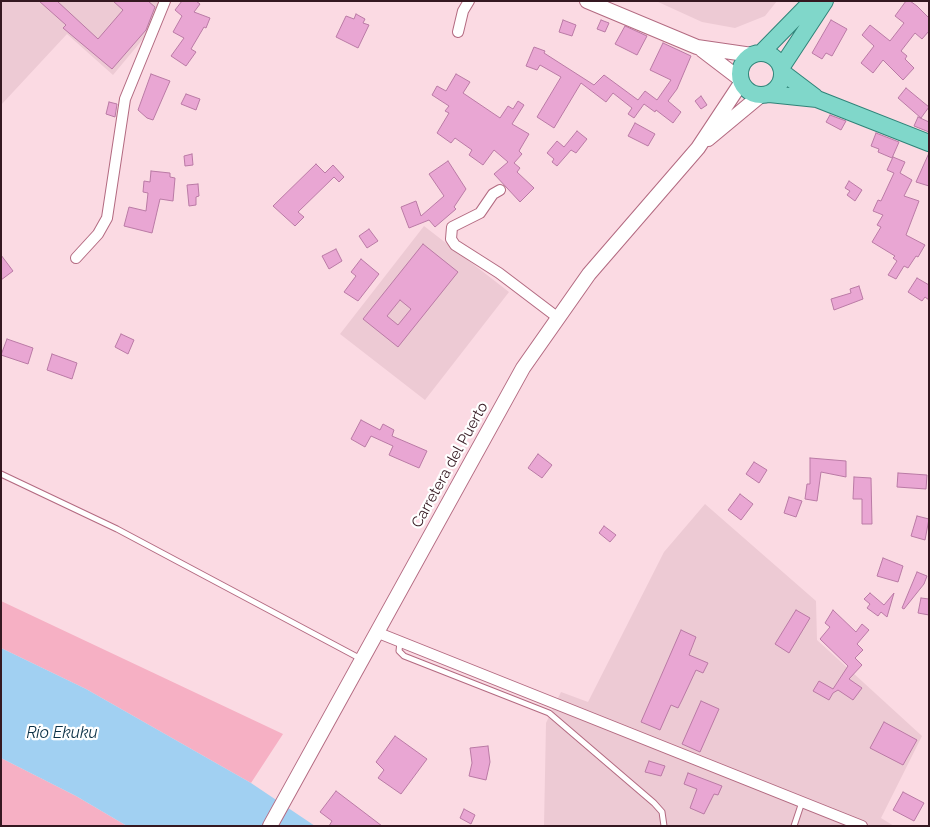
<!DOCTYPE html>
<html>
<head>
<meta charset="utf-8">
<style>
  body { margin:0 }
  #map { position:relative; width:930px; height:827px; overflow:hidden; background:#fbdae3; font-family:Raleway,sans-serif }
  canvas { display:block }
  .frame { position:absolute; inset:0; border:2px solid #351821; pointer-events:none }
</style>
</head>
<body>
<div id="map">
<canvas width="930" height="827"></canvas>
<div class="frame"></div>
</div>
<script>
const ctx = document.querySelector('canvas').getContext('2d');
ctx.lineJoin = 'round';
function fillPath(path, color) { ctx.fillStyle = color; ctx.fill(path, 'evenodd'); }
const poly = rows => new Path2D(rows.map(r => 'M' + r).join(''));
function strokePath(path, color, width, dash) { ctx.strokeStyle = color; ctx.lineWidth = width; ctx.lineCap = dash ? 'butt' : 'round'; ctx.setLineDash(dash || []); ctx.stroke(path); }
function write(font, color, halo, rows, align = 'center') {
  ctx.font = font + ' Raleway,sans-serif'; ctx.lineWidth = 4.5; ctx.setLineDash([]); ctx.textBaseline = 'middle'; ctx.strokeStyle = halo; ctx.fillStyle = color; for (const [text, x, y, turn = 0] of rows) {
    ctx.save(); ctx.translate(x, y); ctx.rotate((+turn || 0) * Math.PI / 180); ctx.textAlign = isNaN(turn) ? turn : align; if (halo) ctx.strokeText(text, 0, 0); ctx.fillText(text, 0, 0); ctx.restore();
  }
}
const built = poly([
  [1,1,158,1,161,5,153,27,113,75,67,34,1,105],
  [656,1,777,1,765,16,735,28,702,22],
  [424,226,509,292,425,400,340,334],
  [705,504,816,601,817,640,922,736,881,818,894,826,544,826,546,723,561,692,588,702,664,552]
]);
const green = poly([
  [1,601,283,734,251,783,86,689,1,648],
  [1,758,76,796,127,826,1,826]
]);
const water = poly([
  [1,648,86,689,251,783,315,826,127,826,76,796,1,758]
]);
const building = poly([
  [39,1,57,1,98,39,123,10,113,1,148,1,155,7,146,30,112,69,63,28,66,25,39,1],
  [182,1,196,1,200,4,194,12,210,18,206,28,204,27,191,49,196,52,186,66,171,56,184,38,173,32,182,16,175,10,182,1],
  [906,1,910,1,917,6,929,18,929,31,922,39,915,33,901,51,907,56,905,59,914,68,903,80,883,60,873,73,861,63,874,46,862,35,870,25,890,41,904,23,895,16,906,1],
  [356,14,365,19,363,23,369,25,358,48,336,37,346,16,354,19,356,14],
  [563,20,576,25,572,36,559,32,563,20],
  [601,20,609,23,605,32,597,29,601,20],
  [831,20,847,29,832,56,826,53,822,59,812,53,831,20],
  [625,26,647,36,637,55,615,44,625,26],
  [663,43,691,56,677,89,668,101,681,112,673,123,656,110,655,112,644,104,634,118,628,114,632,108,613,93,606,102,581,83,554,128,537,117,561,77,540,65,537,70,526,66,534,47,545,51,544,53,594,85,604,75,638,100,645,91,657,100,671,80,650,70,663,43],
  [151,74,170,81,153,120,147,118,138,110,151,74],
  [456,74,470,82,463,93,500,118,508,106,513,109,518,101,524,105,512,124,529,134,519,151,522,154,514,163,520,168,517,172,534,188,520,202,494,174,508,162,494,150,483,165,469,155,472,150,455,138,451,143,437,133,449,113,445,111,449,106,432,95,437,86,446,91,456,74],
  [906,88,929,107,921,118,898,98,906,88],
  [186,94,200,99,196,110,181,104,186,94],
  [701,96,707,105,701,109,695,101,701,96],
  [109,102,117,104,115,117,106,114,109,102],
  [830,115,846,121,841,130,826,122,830,115],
  [918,117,929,122,929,132,914,126,918,117],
  [635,123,655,134,648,146,628,136,635,123],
  [577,131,587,139,576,153,571,150,557,166,552,162,554,159,547,153,557,141,564,147,577,131],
  [876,133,899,142,892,158,878,152,879,149,871,146,876,133],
  [929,153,929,186,916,182,929,153],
  [192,154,193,165,185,166,184,156,192,154],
  [893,157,905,162,900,173,912,180,904,196,919,201,906,235,925,245,918,257,916,256,908,268,904,266,896,279,888,275,897,261,893,258,895,256,872,242,881,227,877,225,883,215,873,211,878,200,881,201,894,173,887,170,893,157],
  [448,161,466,189,454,207,456,209,435,227,429,220,409,228,401,207,416,201,421,216,444,196,429,174,448,161],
  [316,164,325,173,333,165,344,177,339,182,334,177,298,212,304,217,295,226,273,206,316,164],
  [151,171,170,173,170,177,175,178,173,201,160,199,152,233,124,226,129,207,146,211,148,193,143,192,144,181,150,182,151,171],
  [849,181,862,190,855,201,847,195,850,191,845,188,849,181],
  [198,184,199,196,196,197,196,205,189,206,187,185,198,184],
  [369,229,378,241,367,248,359,236,369,229],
  [423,244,458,272,398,347,363,319,423,244],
  [400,300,411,309,398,325,387,316,400,300],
  [336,249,342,261,329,269,322,256,336,249],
  [1,255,13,271,1,280,1,255],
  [361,259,379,274,358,301,344,292,356,276,351,272,361,259],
  [917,278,929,285,929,300,925,297,922,301,908,292,917,278],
  [859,286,863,299,834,310,831,299,851,293,850,289,859,286],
  [121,334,134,340,128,354,115,347,121,334],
  [7,339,33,348,28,364,1,355,7,339],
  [52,354,77,363,72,379,47,370,52,354],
  [361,420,380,430,383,424,394,430,392,436,427,451,419,468,389,455,393,446,371,436,365,447,351,439,361,420],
  [538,454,552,465,542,478,528,468,538,454],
  [810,458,846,461,846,477,821,472,817,501,805,499,807,484,810,484,810,458],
  [754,462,767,470,759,483,746,474,754,462],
  [898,473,927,475,926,489,897,487,898,473],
  [854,477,871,478,872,524,862,524,862,499,853,499,854,477],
  [740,494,753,504,741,520,728,510,740,494],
  [789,497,802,501,796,517,784,513,789,497],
  [917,516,929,519,925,540,911,536,917,516],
  [604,526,616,535,610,542,599,533,604,526],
  [883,558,903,566,898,582,877,576,883,558],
  [917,572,927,576,924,584,904,609,902,608,917,572],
  [870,593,884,605,894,593,887,617,881,612,878,616,867,608,870,604,864,599,870,593],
  [921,598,929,599,929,615,918,613,921,598],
  [796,610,810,618,789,653,775,644,796,610],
  [833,610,856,632,862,624,869,630,857,644,863,650,855,658,862,665,849,679,862,688,853,700,838,690,833,693,829,700,813,691,819,681,833,689,848,666,820,639,830,627,825,623,833,610],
  [681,630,696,637,689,655,708,663,703,673,696,670,682,700,678,708,671,705,660,730,641,722,681,630],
  [701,701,719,709,700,752,682,744,701,701],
  [884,722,917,740,903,765,870,748,884,722],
  [395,736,427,759,401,794,378,778,384,770,376,762,395,736],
  [488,746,490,762,486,780,469,776,472,763,470,748,488,746],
  [649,761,665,766,661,776,645,772,649,761],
  [688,773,722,786,718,795,714,794,704,814,690,808,697,789,684,784,688,773],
  [336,791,382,826,329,826,332,821,320,812,336,791],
  [903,792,924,803,914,821,893,810,903,792],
  [464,809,475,815,471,824,460,818,464,809]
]);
const service = poly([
  [1,474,117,529,361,659],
  [400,642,399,651,404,656,549,713,654,803,662,812,664,826],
  [794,826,802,802]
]);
const minor = poly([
  [458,32,463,11,469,1],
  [500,190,493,194,480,213,452,227,451,239,455,245,499,273,557,317],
  [76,258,98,234,107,218,125,99,165,1],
  [376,632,862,826]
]);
const secondary = poly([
  [587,1,697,47,752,55],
  [702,50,740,79],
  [708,139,761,95],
  [270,826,523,368,589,274,698,148,741,83]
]);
const primary = poly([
  '740 74a21 21 0 1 1 42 0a21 21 0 1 1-42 0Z',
  [761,53,812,1],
  [781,68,825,1],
  [782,72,815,97],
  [769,94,817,99,929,143]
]);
const streetNames = [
  ["Carretera del Puerto",450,465,-61]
];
const waterNames = [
  ["Río Ekuku",62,733]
];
fillPath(built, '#edcad4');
fillPath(green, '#f6b0c4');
fillPath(water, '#a1d0f2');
fillPath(building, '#e9a6d3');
strokePath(building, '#ba7aa5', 1);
strokePath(service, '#b36a81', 7);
strokePath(minor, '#b36a81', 12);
strokePath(secondary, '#b36a81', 16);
strokePath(primary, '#2f8378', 18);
strokePath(service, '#fff', 5);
strokePath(minor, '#fff', 10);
strokePath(secondary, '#fff', 14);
strokePath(primary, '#80d7ca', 16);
write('15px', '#351821', '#fff', streetNames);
write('italic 16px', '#092f45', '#fff', waterNames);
</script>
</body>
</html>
